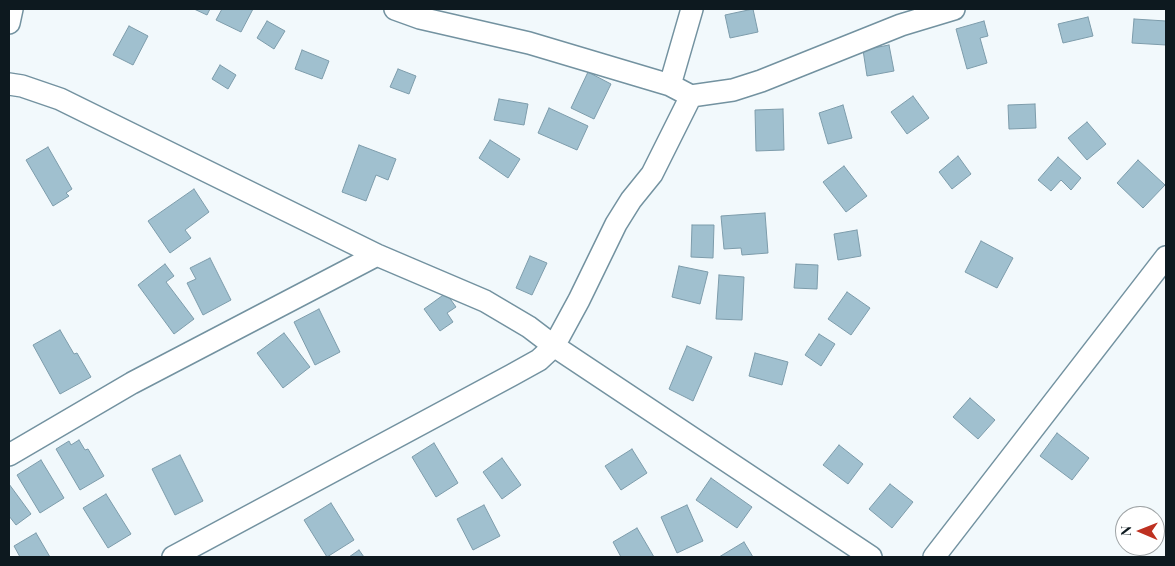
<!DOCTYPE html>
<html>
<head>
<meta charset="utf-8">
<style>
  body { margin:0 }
  #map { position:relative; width:1175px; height:566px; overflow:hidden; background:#f2f9fc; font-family:"Playfair Display",serif }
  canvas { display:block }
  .frame { position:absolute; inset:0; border:10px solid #0d191f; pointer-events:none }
  .north { position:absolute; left:1115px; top:506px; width:50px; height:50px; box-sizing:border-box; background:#fff; border:1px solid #9ea3a5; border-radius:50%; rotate:271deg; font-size:14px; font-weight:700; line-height:20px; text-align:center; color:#0d191f }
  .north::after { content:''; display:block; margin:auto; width:18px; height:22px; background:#be3121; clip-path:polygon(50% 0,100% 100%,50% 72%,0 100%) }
</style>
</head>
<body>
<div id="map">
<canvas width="1175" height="566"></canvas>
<div class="frame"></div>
<div class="north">N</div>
</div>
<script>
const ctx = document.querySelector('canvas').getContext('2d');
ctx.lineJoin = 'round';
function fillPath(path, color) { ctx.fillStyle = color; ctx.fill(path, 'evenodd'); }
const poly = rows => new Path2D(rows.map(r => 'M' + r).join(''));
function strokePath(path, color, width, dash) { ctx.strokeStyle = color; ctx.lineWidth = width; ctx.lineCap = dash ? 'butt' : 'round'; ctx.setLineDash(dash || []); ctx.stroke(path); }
const building = poly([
  [194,9,210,9,207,15,194,9],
  [222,9,253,9,241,32,216,20,222,9],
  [753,9,758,32,730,38,725,15,753,9],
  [1088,17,1093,36,1063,43,1058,24,1088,17],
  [1134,19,1166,21,1166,45,1132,43,1134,19],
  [267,21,285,31,274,49,257,38,267,21],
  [984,21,988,36,980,38,987,63,967,69,956,29,984,21],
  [129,26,148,36,133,65,113,55,129,26],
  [889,45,894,71,867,76,863,50,889,45],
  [302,50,329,61,322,79,295,69,302,50],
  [220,65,236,75,228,89,212,79,220,65],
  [398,69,416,76,409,94,390,87,398,69],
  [588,72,611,84,594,119,571,108,588,72],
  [913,96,929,118,907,134,891,112,913,96],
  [499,99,528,104,524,125,494,120,499,99],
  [1035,104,1036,128,1009,129,1008,105,1035,104],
  [843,105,852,138,828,144,819,113,843,105],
  [549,108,588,126,577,150,538,133,549,108],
  [783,109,784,150,756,151,755,110,783,109],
  [1087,122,1106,144,1087,160,1068,138,1087,122],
  [490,140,520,159,508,178,479,158,490,140],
  [359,145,396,159,388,180,376,175,366,201,342,192,359,145],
  [48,147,72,189,66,193,69,196,53,206,26,160,48,147],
  [958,156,971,174,952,189,939,172,958,156],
  [1058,157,1081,178,1071,190,1061,180,1051,191,1038,180,1058,157],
  [1138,160,1165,185,1143,208,1117,183,1138,160],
  [844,166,867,196,846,212,823,182,844,166],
  [194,189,209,212,185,230,191,238,170,253,148,221,194,189],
  [765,213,768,253,742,255,741,248,724,249,721,216,765,213],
  [692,225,714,225,713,258,691,257,692,225],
  [857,230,861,256,838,260,834,234,857,230],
  [981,241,1013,258,997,288,965,272,981,241],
  [530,256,547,263,532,295,516,288,530,256],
  [210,258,231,300,203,315,187,283,196,279,190,268,210,258],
  [165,264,174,276,166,282,194,319,174,334,138,285,165,264],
  [796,264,818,265,817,289,794,288,796,264],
  [679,266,708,272,700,304,672,297,679,266],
  [719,275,744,277,742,320,716,319,719,275],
  [847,292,870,308,851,335,828,319,847,292],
  [446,293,456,307,447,313,453,322,440,331,424,309,446,293],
  [319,309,340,352,315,365,294,322,319,309],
  [60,330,74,354,77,353,91,377,60,394,33,345,60,330],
  [284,333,310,367,283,388,257,353,284,333],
  [819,334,835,344,821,366,805,355,819,334],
  [687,346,712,357,693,401,669,389,687,346],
  [755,353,788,362,782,385,749,376,755,353],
  [970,398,995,420,978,439,953,417,970,398],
  [1057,433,1089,458,1072,480,1040,456,1057,433],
  [79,440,85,450,88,449,104,476,80,490,56,449,69,441,71,445,79,440],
  [434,443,458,483,436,497,412,457,434,443],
  [839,445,863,464,848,484,823,465,839,445],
  [632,449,647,473,621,490,605,466,632,449],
  [180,455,203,501,175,515,152,469,180,455],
  [502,458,521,485,502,499,483,472,502,458],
  [41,460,64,498,40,513,17,475,41,460],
  [711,478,752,507,737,528,696,500,711,478],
  [9,484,31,514,16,525,9,516,9,484],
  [890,484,913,502,892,528,869,509,890,484],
  [106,494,131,534,108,548,83,508,106,494],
  [331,503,354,540,327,557,304,520,331,503],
  [484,505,500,536,473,550,457,519,484,505],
  [687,505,703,541,677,553,661,517,687,505],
  [637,528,654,557,621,557,613,542,637,528],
  [36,533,50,557,20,557,14,546,36,533],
  [744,542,753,557,719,557,744,542],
  [359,550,364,557,349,557,359,550]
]);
const minor = poly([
  [395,9,420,18,529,43,670,85],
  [692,9,670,85,691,96,733,90,761,81,901,25,954,9],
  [9,23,12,9],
  [9,84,22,86,60,99,377,255,485,301,529,327,554,346,871,557],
  [9,455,132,383,377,255],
  [173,557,512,375,539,360,554,346,579,300,616,224,631,200,652,174,691,96],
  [934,557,1166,257]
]);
fillPath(building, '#a0c0cf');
strokePath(building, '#7d9cab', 1);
strokePath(minor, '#7392a0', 24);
strokePath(minor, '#fff', 21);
</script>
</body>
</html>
